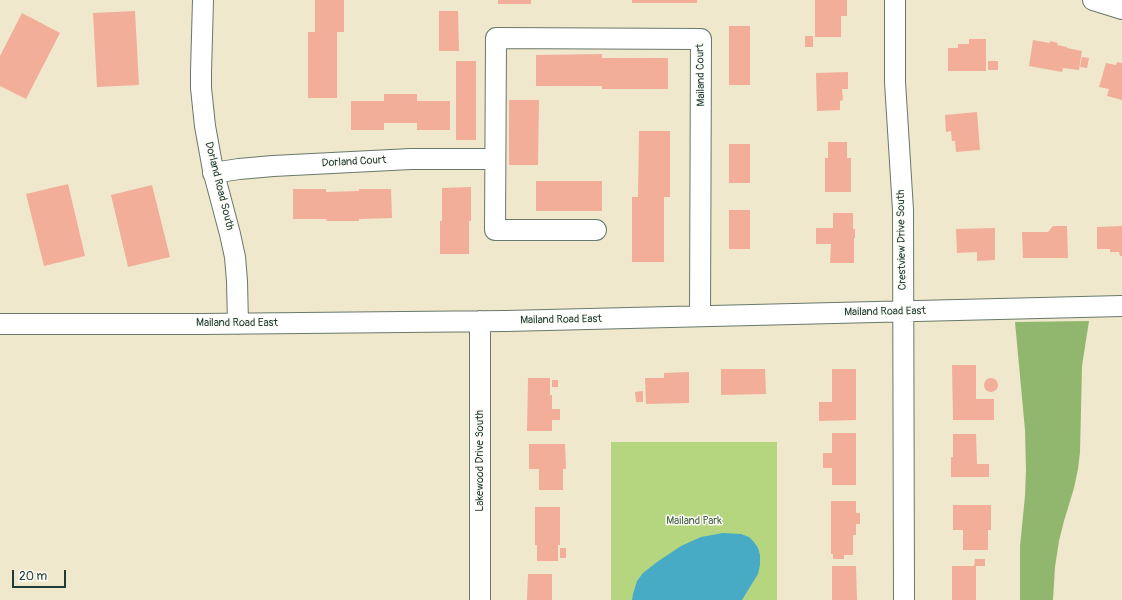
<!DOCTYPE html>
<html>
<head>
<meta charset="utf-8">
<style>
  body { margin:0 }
  #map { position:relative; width:1122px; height:600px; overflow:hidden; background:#efe8cd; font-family:Pangolin,sans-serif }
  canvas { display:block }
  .scale { position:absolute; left:12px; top:570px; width:54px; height:18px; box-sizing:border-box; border:2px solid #1f3d34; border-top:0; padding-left:5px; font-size:12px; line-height:14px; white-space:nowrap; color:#1f3d34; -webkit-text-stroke:3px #fdfcf7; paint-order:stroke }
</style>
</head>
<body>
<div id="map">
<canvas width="1122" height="600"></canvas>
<div class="scale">20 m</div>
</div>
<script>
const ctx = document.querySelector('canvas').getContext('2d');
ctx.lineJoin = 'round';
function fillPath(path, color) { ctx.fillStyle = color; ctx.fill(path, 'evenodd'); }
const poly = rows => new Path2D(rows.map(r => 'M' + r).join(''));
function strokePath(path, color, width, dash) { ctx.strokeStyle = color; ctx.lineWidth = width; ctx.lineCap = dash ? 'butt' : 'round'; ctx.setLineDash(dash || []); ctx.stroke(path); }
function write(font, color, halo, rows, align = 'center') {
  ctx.font = font + ' Pangolin,sans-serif'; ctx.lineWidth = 3; ctx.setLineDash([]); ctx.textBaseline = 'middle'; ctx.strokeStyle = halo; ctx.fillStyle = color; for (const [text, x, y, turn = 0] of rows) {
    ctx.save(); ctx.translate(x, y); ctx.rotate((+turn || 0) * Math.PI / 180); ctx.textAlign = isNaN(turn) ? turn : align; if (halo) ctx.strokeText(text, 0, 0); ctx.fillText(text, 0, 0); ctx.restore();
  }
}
const green = poly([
  [611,442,777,442,777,600,611,600]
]);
const forest = poly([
  [1089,321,1082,366,1080,452,1078,469,1074,488,1064,521,1059,541,1055,567,1053,600,1020,600,1020,546,1025,496,1026,470,1025,430,1015,322]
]);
const water = poly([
  [723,533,741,534,749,537,754,542,758,548,760,555,760,565,758,574,742,600,632,600,633,594,637,581,643,573,657,562,681,546,701,537]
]);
const building = poly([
  [315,0,344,0,344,32,337,32,337,98,308,98,308,32,315,32],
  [498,0,531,0,531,4,498,4],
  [632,0,697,0,697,3,632,3],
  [815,0,847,0,847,16,841,16,841,37,815,37],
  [135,11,139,85,97,87,93,13],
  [439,11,458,11,459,51,439,51],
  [22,13,60,33,26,99,0,86,0,56],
  [729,26,750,26,750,85,729,85],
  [805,36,813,36,813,47,805,47],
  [969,39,986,39,986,71,948,71,948,48,958,48,958,44,969,44],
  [1033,40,1050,43,1050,41,1058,43,1057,45,1067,47,1067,48,1082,51,1079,70,1063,68,1062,72,1029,66],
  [602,54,602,58,668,58,668,89,602,89,602,86,536,86,536,55],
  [1082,57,1089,58,1087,68,1080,67],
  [456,61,476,61,476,140,456,140],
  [988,61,998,61,998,70,988,70],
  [1117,62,1122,63,1122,100,1107,96,1109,89,1099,87,1106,63,1116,65],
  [848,72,848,89,842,89,843,100,840,101,840,110,817,111,816,73],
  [384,94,417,94,417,101,450,101,450,130,417,130,417,123,384,123,384,130,351,130,351,101,384,101],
  [509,100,539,100,538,165,509,165],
  [977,112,980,150,956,152,955,141,952,141,951,131,946,132,945,115],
  [639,131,670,131,670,197,664,197,664,262,632,262,632,197,638,197],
  [828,142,847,142,847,158,851,158,851,192,825,192,825,158,828,158],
  [729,144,750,144,750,183,729,183],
  [536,181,602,181,602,211,536,211],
  [68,184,85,256,44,266,26,194],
  [152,185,170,257,128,267,111,195],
  [471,187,471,221,469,221,469,254,440,254,440,221,442,221,442,188],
  [293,189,326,189,326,192,359,191,359,189,391,189,392,218,359,219,359,221,327,221,326,219,293,219],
  [729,210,750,210,750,249,729,249],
  [833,213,853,213,853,229,855,229,855,238,854,238,854,263,830,263,831,244,816,244,816,228,833,228],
  [1053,226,1067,226,1068,258,1023,258,1022,232,1048,232],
  [1122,226,1122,256,1120,256,1119,252,1110,252,1110,249,1097,249,1097,227],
  [995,228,995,260,977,261,977,252,957,253,956,229],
  [952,365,976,365,976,399,994,399,994,420,953,420],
  [721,369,765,369,766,394,721,395],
  [832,369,856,369,856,420,819,421,819,402,832,402],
  [689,372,689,403,646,404,645,378,664,378,664,373],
  '984 385a7 7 0 1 1 14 0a7 7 0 1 1-14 0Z',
  [528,378,550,378,550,395,552,395,552,409,560,409,560,420,552,420,552,431,527,431],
  [552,380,558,380,558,387,552,387],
  [643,391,643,402,636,402,635,392],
  [832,433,856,433,856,485,832,485,832,468,823,468,823,453,832,453],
  [953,434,976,434,977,464,989,464,989,477,951,477,951,457,953,457],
  [529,444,565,444,566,469,563,469,563,490,539,490,539,469,529,469],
  [831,501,856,501,856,513,860,513,860,524,856,524,856,535,853,535,853,555,844,555,844,559,833,559,833,554,831,554],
  [953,505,991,505,991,530,988,530,988,550,963,550,963,530,953,530],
  [535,507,560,507,560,545,558,545,558,561,537,561,537,545,535,545],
  [560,548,566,548,566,558,560,558],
  [975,559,985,559,985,566,976,566,976,600,952,600,952,566,974,566],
  [832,566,856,566,857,600,832,600],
  [528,574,552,574,552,600,527,600]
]);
const minor = poly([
  [203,0,201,72,201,88,205,126,213,170,230,234,235,257,237,281,238,324],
  [895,0,895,82,903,210,904,600],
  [1093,0,1122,9],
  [213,173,239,169,273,166,411,159,495,159],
  [596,230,495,230,496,38,701,39,700,316],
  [480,321,480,600],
  [0,324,201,324,506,321,1122,306]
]);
const streetNames = [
  ["Mailand Court",701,75,-91],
  ["Dorland Court",354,162,-3],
  ["Dorland Road South",219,186,76],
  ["Crestview Drive South",902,240,-91],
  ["Mailand Road East",885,312,-1],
  ["Mailand Road East",561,320,-1],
  ["Mailand Road East",237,323],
  ["Lakewood Drive South",480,461,-90]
];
const parkNames = [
  ["Mailand Park",694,521]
];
fillPath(green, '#b5d67e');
fillPath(forest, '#90b76d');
fillPath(water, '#47abc6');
fillPath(building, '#f2ae99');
strokePath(minor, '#68796a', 22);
strokePath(minor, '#fff', 20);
write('11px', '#1f3d34', '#fdfcf7', streetNames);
write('11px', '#446346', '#fdfcf7', parkNames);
</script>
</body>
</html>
